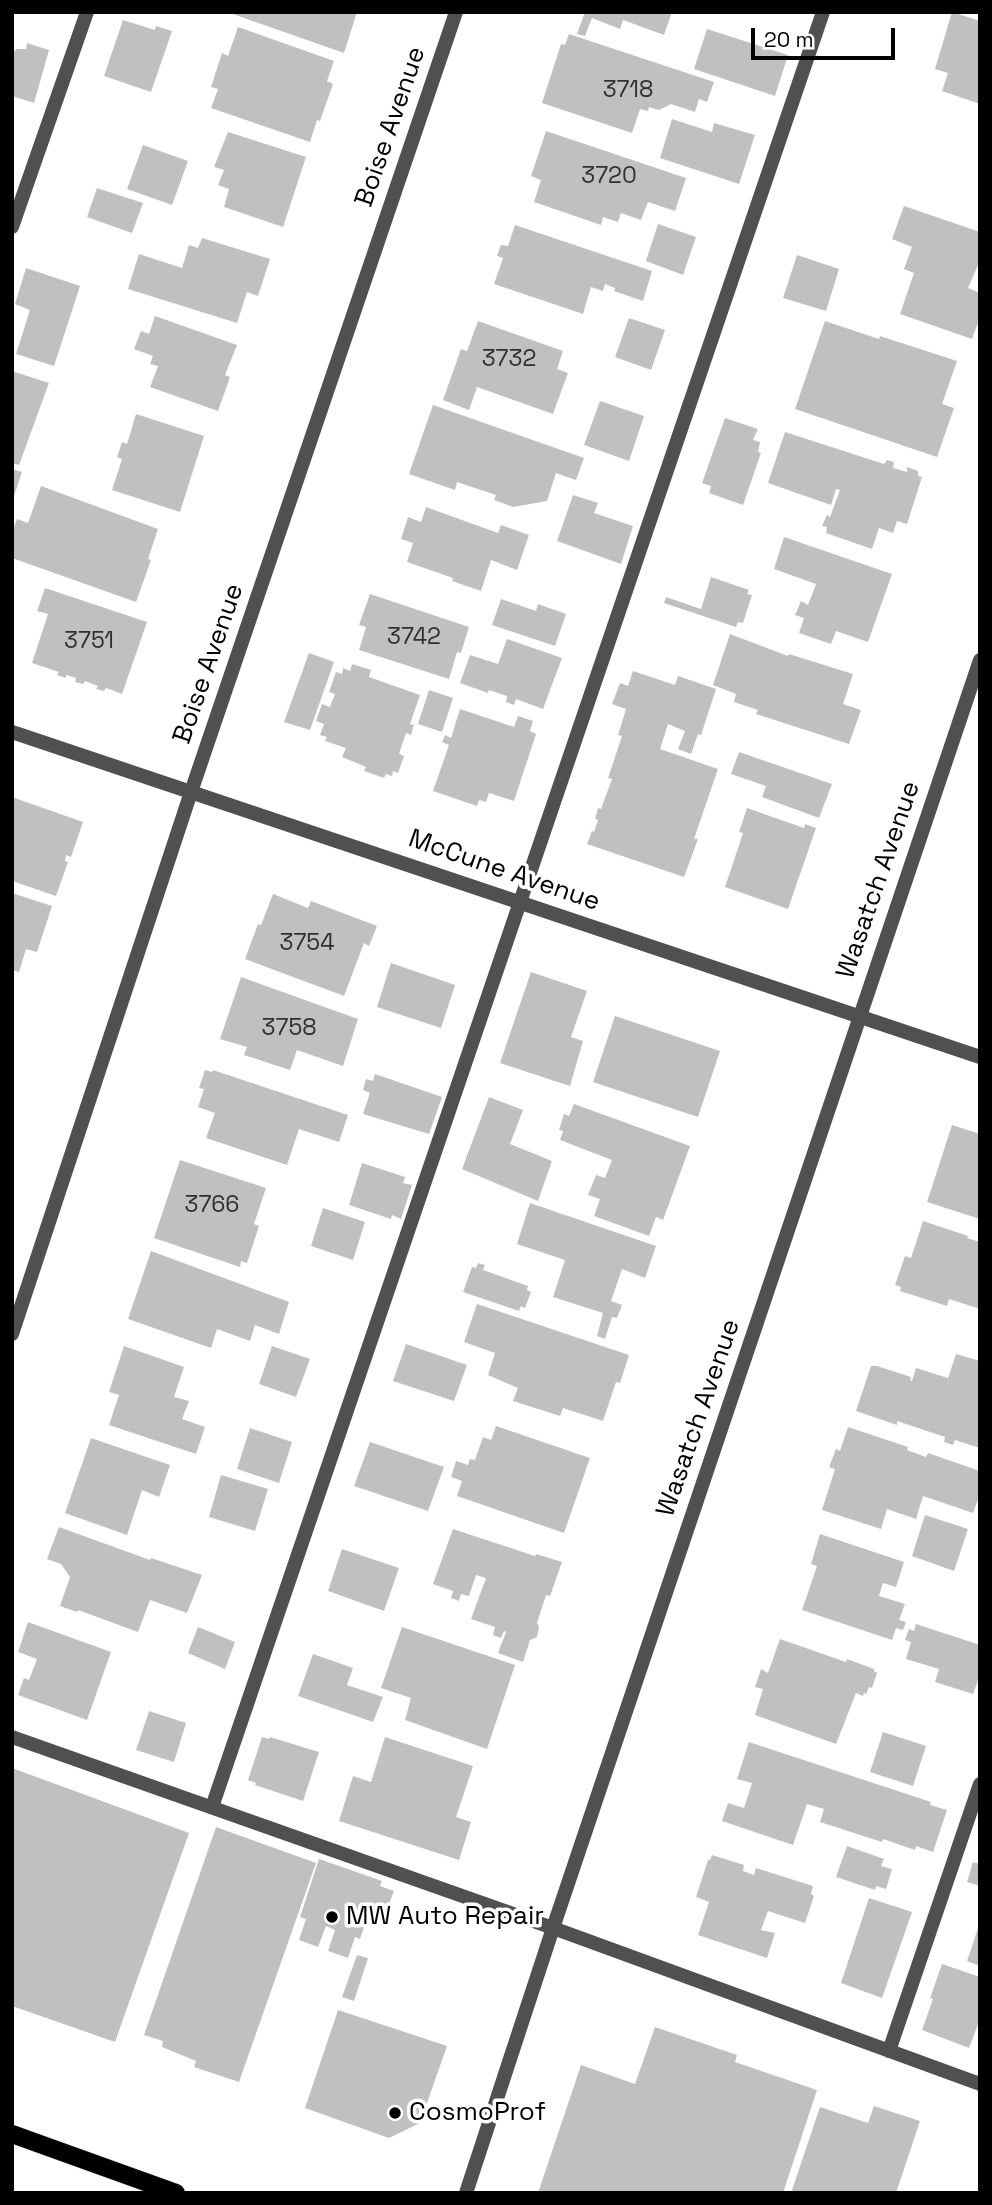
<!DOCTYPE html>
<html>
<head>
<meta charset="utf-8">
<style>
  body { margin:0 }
  #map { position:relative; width:992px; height:2205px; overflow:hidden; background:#fff; font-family:"Space Grotesk",sans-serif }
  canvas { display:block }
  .frame { position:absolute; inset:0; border:14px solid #000; pointer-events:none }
  .scale { position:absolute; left:751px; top:28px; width:144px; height:32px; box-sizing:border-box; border:4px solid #000; border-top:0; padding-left:9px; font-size:21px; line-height:24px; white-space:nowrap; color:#000; -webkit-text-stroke:5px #fff; paint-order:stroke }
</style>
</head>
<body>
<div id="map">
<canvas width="992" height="2205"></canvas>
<div class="frame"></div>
<div class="scale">20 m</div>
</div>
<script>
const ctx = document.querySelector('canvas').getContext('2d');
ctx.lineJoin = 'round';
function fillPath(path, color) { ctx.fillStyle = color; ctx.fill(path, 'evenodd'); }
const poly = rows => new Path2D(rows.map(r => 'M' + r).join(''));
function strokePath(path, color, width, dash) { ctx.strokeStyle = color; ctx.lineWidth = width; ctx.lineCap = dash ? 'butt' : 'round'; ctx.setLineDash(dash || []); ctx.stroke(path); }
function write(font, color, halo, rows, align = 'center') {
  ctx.font = font + ' "Space Grotesk",sans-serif'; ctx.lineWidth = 7; ctx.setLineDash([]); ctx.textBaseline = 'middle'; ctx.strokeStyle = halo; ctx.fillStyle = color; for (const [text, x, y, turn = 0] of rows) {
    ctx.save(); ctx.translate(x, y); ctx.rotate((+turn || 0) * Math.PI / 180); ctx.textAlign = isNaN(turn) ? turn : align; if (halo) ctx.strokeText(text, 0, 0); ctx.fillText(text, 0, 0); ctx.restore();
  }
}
const building = poly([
  [227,12,357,12,344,53],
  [585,12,672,12,664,35,623,20,620,29,592,18,585,36,577,34],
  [952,12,980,21,980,104,942,91,948,73,935,69],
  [123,20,155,30,156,26,172,31,151,92,104,76],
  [238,27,334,61,327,81,333,84,320,121,317,120,310,142,211,108,218,89,211,87,222,53,228,56],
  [707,29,788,55,775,96,694,69],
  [569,34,714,82,707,102,699,99,695,112,671,104,659,110,649,107,648,111,640,109,632,133,542,103,561,44,565,45],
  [27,43,49,50,34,103,12,96,12,53,17,49,26,49],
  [672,119,712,132,714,123,755,135,739,184,660,158],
  [546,131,686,178,675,211,648,202,641,220,621,213,618,222,603,217,601,225,534,202,541,180,531,176],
  [228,132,306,157,283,227,224,207,229,189,218,185,224,170,214,167],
  [143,145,188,161,172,205,127,189],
  [97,188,143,203,132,233,87,217],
  [904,206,980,232,980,260,968,288,980,293,980,317,972,339,900,314,914,273,904,269,912,247,892,239],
  [658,224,696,237,683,275,646,261],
  [515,225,652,271,643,301,614,291,615,288,605,284,603,291,591,287,583,314,494,284,503,258,497,256,501,245,508,246],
  [202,238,270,259,258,296,247,292,237,323,128,289,139,254,182,268,189,245,198,248],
  [797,255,839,269,826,311,783,298],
  [26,268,80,286,54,366,16,354,30,310,15,304],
  [155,316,237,345,225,375,230,377,218,411,150,387,158,366,150,364,153,356,134,349,141,331,149,334],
  [629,318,665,330,651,370,615,357],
  [478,321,563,351,557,369,568,373,553,414,477,387,469,410,443,400,461,349,467,351],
  [825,321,879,339,880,336,957,361,942,404,954,408,937,457,795,409],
  [12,371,49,383,19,465,12,463],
  [600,401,644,416,629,461,584,445],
  [433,405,584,458,576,480,556,473,547,501,513,507,494,500,496,495,457,482,455,490,409,474],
  [136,414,204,436,180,512,112,490,122,459,117,457,122,442,127,444],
  [725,418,758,429,753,440,760,442,758,452,761,453,743,505,709,493,711,486,702,483],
  [785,432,884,464,887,460,894,462,893,468,907,472,907,467,918,471,918,476,922,477,907,524,897,521,893,533,879,528,872,549,826,533,827,527,822,526,827,515,830,517,840,490,836,489,831,505,768,483],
  [12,469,22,472,13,499,12,499],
  [41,486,158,529,148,559,151,560,136,602,12,558,12,533,17,519,28,523],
  [573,495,598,503,594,513,633,526,621,564,557,541],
  [426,507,498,533,501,525,529,535,517,570,491,560,481,591,452,581,453,578,407,562,413,543,401,539,408,517,421,522],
  [784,537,892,574,868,642,836,631,831,644,799,633,804,618,795,615,801,601,808,605,816,584,774,569],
  [711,577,749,590,747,594,752,595,743,623,738,622,736,627,664,603,666,597,701,609],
  [45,588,147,622,122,694,106,688,104,691,96,689,98,686,85,681,83,684,75,682,76,678,66,675,66,678,57,675,59,672,32,663,48,614,37,611],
  [370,594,469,627,461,653,457,652,449,679,359,650,366,627,359,625],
  [501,599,536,611,538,604,566,614,555,646,492,625],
  [730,634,788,656,789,654,853,674,843,704,861,710,849,744,756,714,758,710,734,702,736,694,713,685],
  [507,639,562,658,543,709,516,699,514,705,506,702,507,696,489,690,488,693,460,683,470,655,498,664],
  [309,653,334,662,310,730,284,722],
  [352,664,371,670,369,677,420,695,410,724,414,725,411,735,406,733,399,754,404,756,398,773,393,771,392,776,386,774,384,778,364,771,366,767,342,757,346,748,325,741,327,737,320,735,324,724,316,721,322,704,330,707,335,694,329,692,336,672,342,674,343,668,350,671],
  [633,671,675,685,678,676,716,689,701,735,698,734,691,754,678,749,685,731,668,724,660,749,718,769,694,839,698,839,684,877,587,844,592,831,594,832,598,820,595,819,598,808,601,809,612,779,608,778,622,736,618,735,626,709,612,704,620,683,628,686],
  [429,690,453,698,442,732,418,724],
  [460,709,514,727,518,716,533,721,530,731,536,734,514,801,489,793,486,802,479,800,477,806,433,791,449,745,442,742,445,735,451,738],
  [739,752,832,784,819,818,762,797,766,786,731,774],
  [12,797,83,822,71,857,66,855,65,861,68,862,56,896,12,881],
  [747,808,804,828,805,824,816,828,788,909,725,887,743,833,739,832],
  [12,893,52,906,37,952,26,949,19,972,12,970],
  [273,894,308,908,311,901,377,926,369,946,364,943,344,996,245,959,258,924,261,925],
  [391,963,455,985,441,1028,377,1007],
  [531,972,587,991,571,1037,583,1041,570,1086,500,1063],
  [241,977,358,1019,343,1066,297,1050,290,1070,244,1055,247,1047,220,1039],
  [615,1016,720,1051,698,1117,593,1082],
  [205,1070,212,1072,213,1070,348,1115,339,1142,299,1129,287,1165,206,1138,215,1113,198,1107,204,1089,199,1088],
  [375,1074,442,1097,429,1134,363,1114,370,1093,363,1090,366,1079,373,1081],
  [489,1097,523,1110,510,1144,552,1161,538,1201,462,1169],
  [574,1104,690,1146,663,1220,656,1217,649,1236,594,1216,600,1199,588,1195,596,1175,605,1178,612,1160,560,1140,563,1131,559,1130,564,1114,569,1116],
  [952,1125,980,1134,980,1219,927,1202],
  [180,1160,266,1188,254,1224,259,1226,247,1263,241,1261,240,1267,154,1238],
  [362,1163,405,1177,403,1183,412,1185,401,1219,392,1215,391,1219,349,1205],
  [530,1203,656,1246,645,1278,622,1269,611,1301,622,1305,617,1318,612,1317,605,1339,597,1336,603,1313,553,1297,565,1260,517,1244],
  [323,1208,365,1222,353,1260,311,1246],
  [923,1221,968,1236,967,1238,980,1242,980,1309,949,1299,947,1306,900,1291,901,1287,895,1285,905,1256,911,1258],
  [151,1251,289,1302,279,1334,255,1325,250,1341,217,1329,211,1348,128,1319],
  [478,1263,485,1265,483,1270,528,1286,527,1290,531,1292,525,1308,521,1306,519,1311,463,1292,472,1267,476,1268],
  [477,1304,629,1355,620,1383,616,1382,603,1421,563,1408,560,1416,513,1401,518,1388,488,1375,495,1353,464,1342],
  [406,1344,467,1365,454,1401,393,1381],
  [124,1346,184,1367,174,1397,189,1401,182,1419,205,1427,196,1454,109,1425,119,1395,109,1392],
  [272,1346,310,1359,296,1397,259,1384],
  [956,1354,980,1361,980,1448,955,1440,953,1445,944,1442,945,1437,897,1421,897,1425,856,1411,871,1366,877,1366,911,1377,910,1380,912,1381,916,1368,948,1378],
  [496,1426,590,1458,564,1533,457,1496,462,1481,451,1477,456,1461,468,1465,470,1459,475,1460,483,1437,491,1440],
  [848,1427,908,1447,907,1450,926,1457,928,1453,980,1471,980,1494,973,1513,923,1496,916,1519,887,1509,881,1529,822,1510,835,1469,829,1467,836,1449,840,1451],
  [250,1428,292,1442,279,1483,237,1469],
  [91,1438,170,1465,159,1497,142,1490,127,1535,65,1513],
  [370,1442,444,1467,428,1511,354,1486],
  [221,1475,268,1489,255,1531,209,1517],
  [925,1515,968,1529,954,1571,912,1556],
  [59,1527,150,1560,151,1558,202,1575,187,1613,150,1600,138,1632,78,1610,77,1612,60,1606,70,1577,61,1564,47,1559],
  [453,1529,535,1556,536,1554,562,1562,550,1596,546,1595,537,1623,539,1627,537,1637,530,1640,523,1662,498,1653,506,1632,504,1631,501,1638,493,1635,495,1627,471,1619,486,1578,476,1575,469,1596,461,1594,459,1601,451,1598,453,1591,433,1584],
  [820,1534,904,1562,896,1587,883,1583,879,1596,905,1604,899,1620,906,1622,903,1630,896,1628,892,1640,802,1610,817,1566,811,1564],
  [342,1549,399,1568,384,1611,328,1591],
  [28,1622,111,1652,87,1720,18,1695,24,1678,29,1680,37,1659,18,1652],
  [916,1624,980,1645,980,1675,973,1694,935,1682,939,1669,906,1659,911,1642,905,1640,909,1629,914,1631],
  [198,1627,235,1642,225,1669,188,1653],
  [402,1627,515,1665,487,1749,405,1720,411,1698,381,1688],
  [780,1639,846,1662,847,1659,874,1669,874,1671,877,1673,872,1688,869,1687,866,1694,864,1693,863,1696,856,1693,836,1744,755,1715,763,1689,755,1687,761,1669,768,1673],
  [313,1654,353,1668,347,1685,383,1697,373,1722,298,1696],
  [149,1711,186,1723,174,1762,136,1750],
  [883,1732,926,1746,913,1786,870,1772],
  [262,1737,269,1739,270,1737,319,1752,303,1801,255,1785,256,1783,248,1780],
  [385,1737,473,1766,456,1817,471,1822,459,1860,339,1821,353,1776,371,1782],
  [749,1742,931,1802,930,1805,947,1810,933,1852,916,1846,915,1850,883,1839,882,1842,820,1822,824,1809,807,1804,793,1845,722,1821,728,1803,744,1808,752,1783,737,1779],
  [12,1768,189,1833,115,2042,12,2006],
  [216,1827,316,1863,239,2082,194,2067,196,2061,162,2047,163,2041,144,2035],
  [847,1846,884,1859,881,1866,892,1869,886,1889,876,1886,875,1890,836,1877],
  [712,1855,744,1865,743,1871,754,1875,756,1868,813,1886,811,1894,814,1896,805,1923,768,1911,761,1930,775,1933,767,1958,698,1935,709,1902,696,1897,708,1860,710,1860],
  [319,1859,382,1881,380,1886,394,1891,383,1919,369,1914,360,1939,355,1937,348,1958,328,1951,335,1930,326,1926,318,1947,299,1940,306,1919,300,1917],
  [973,1862,980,1864,980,1886,967,1882],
  [869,1898,912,1912,882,1998,841,1983],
  [980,1922,980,1966,967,1961],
  [357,1955,368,1958,354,2001,342,1997],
  [942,1964,980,1977,980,2019,969,2048,922,2030,933,1999,930,1998],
  [338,2010,447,2046,420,2123,389,2138,305,2108],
  [655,2027,737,2055,735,2062,817,2090,783,2193,538,2193,581,2065,635,2084],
  [874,2106,920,2121,896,2193,791,2193,820,2107,868,2123]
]);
const service = poly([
  [12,227,87,12],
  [12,1737,553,1928,980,2084],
  [212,1807,823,12],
  [889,2051,980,1784]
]);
const minor = poly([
  [12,732,980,1057],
  [12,1334,191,792,456,12],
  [466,2193,553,1928,980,660]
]);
const primary = poly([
  [12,2134,176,2193]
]);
const markers = [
  [332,1917,7,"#000"],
  [395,2113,7,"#000"]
];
const numberNames = [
  ["3718",628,91],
  ["3720",609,177],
  ["3732",509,360],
  ["3742",414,638],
  ["3751",89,642],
  ["3754",307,944],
  ["3758",289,1029],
  ["3766",212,1206]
];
const streetNames = [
  ["Boise Avenue",391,127,-71],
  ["Boise Avenue",209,664,-71],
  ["McCune Avenue",504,871,19],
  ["Wasatch Avenue",879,880,-71],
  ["Wasatch Avenue",699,1418,-71]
];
const poiNames = [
  ["MW Auto Repair",346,1917],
  ["CosmoProf",409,2113]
];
fillPath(building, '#c0c0c0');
strokePath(primary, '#dbdbdb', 19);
strokePath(service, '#505050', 14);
strokePath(minor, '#505050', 14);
strokePath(primary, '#000', 18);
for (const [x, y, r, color] of markers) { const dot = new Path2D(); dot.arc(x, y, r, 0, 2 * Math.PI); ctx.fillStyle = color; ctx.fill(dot); strokePath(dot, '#fff', 2.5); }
write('23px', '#303030', null, numberNames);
write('26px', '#000', '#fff', streetNames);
write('26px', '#000', '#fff', poiNames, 'left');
</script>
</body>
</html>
